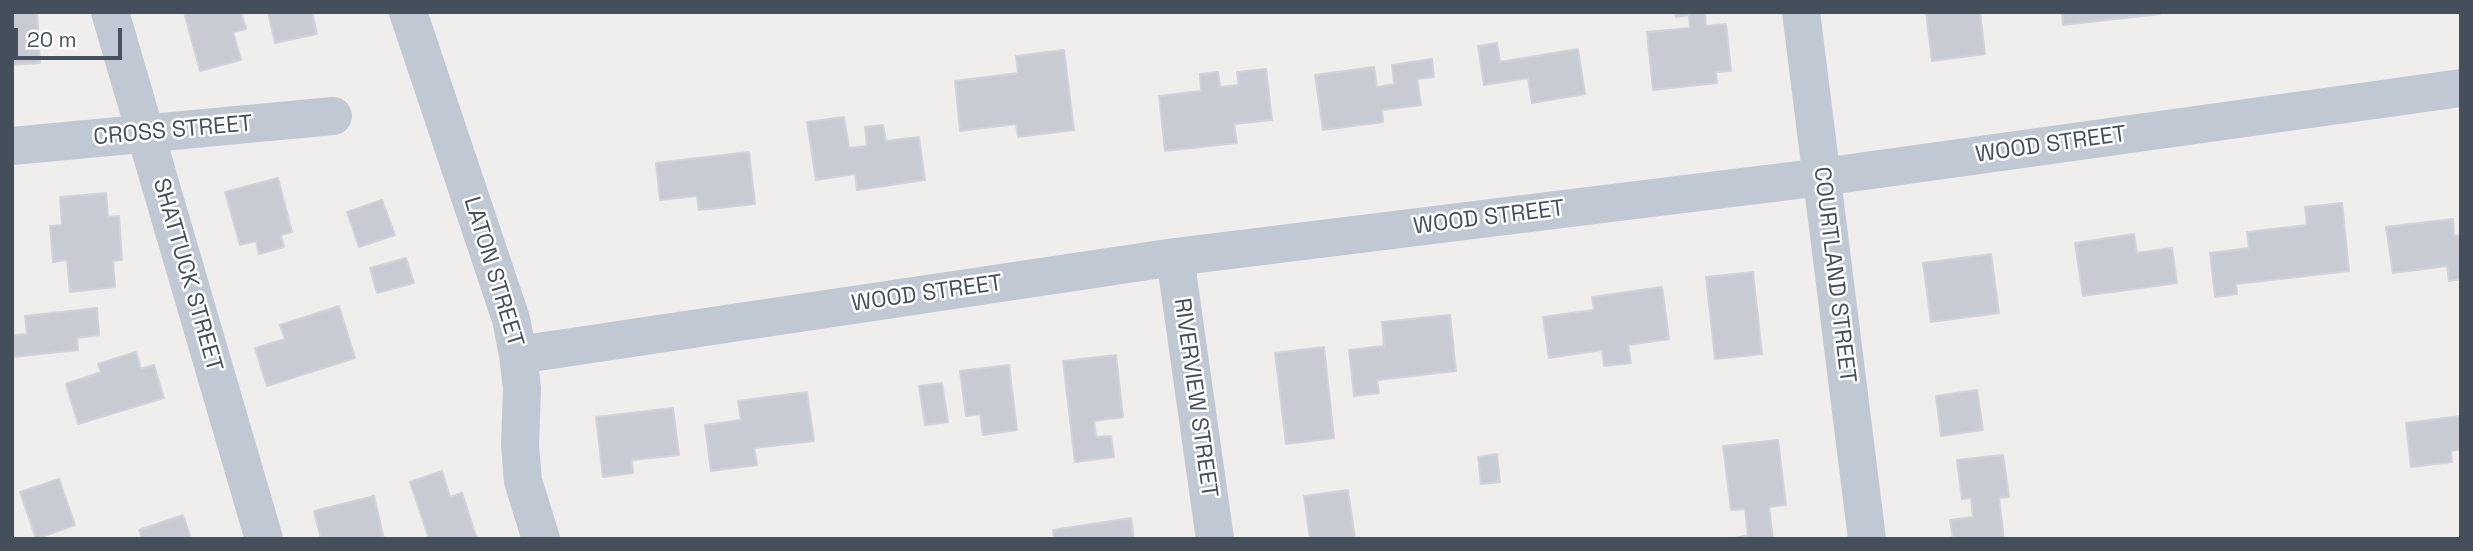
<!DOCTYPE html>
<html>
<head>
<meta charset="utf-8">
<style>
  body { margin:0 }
  #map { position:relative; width:2473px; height:551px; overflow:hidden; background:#f0eded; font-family:"Space Grotesk",sans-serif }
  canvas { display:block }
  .frame { position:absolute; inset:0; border:14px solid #444f5b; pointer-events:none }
  .scale { position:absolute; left:14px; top:28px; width:108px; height:32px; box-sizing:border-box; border:4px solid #444f5b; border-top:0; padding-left:9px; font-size:21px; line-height:24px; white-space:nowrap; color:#444f5b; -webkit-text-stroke:5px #fff; paint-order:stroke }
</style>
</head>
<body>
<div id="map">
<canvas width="2473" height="551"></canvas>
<div class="frame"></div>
<div class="scale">20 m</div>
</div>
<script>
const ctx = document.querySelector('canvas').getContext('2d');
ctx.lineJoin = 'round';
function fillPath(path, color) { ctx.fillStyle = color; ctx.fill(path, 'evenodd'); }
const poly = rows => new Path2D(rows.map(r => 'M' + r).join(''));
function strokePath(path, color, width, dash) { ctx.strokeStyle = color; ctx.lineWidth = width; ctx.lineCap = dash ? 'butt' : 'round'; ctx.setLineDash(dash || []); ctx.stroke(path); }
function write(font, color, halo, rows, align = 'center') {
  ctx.font = font + ' "Space Grotesk",sans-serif'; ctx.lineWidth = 5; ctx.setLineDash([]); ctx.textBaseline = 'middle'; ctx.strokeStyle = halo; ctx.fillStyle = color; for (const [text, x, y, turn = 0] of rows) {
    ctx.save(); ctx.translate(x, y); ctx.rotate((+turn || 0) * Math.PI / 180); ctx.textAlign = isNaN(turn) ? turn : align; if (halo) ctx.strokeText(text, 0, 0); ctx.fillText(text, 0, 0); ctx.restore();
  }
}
const building = poly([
  [12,12,37,12,40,63,12,65,12,12],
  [184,12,241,12,246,29,233,32,241,60,200,71,184,12],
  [268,12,312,12,317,34,275,43,268,12],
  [1675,12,1716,12,1705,13,1706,26,1726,24,1731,71,1716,72,1717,83,1653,90,1647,32,1690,28,1689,15,1676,17,1675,12],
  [1926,12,1980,12,1985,54,1932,61,1926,12],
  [2062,12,2160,12,2160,14,2063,25,2062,12],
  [1497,43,1500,62,1578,49,1585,94,1532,103,1528,78,1484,85,1478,46,1497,43],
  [1064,50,1074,130,1018,137,1016,124,960,131,955,81,1018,73,1016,56,1064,50],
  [1432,59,1434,77,1417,79,1421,105,1382,110,1383,122,1323,130,1315,75,1374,67,1377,87,1394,84,1392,65,1432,59],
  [1266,69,1272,120,1234,124,1237,143,1165,151,1159,96,1201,91,1200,74,1218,72,1220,87,1239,85,1237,72,1266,69],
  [844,117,849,148,867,146,865,127,883,125,886,141,919,137,925,180,857,190,855,174,816,180,807,122,844,117],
  [749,152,755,204,699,210,697,196,660,200,656,163,749,152],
  [278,178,292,232,281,235,284,247,259,254,256,241,240,245,225,192,278,178],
  [106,193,108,217,119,216,122,260,113,261,115,287,70,292,67,260,53,262,50,226,62,225,60,197,106,193],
  [382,200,395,235,359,247,347,212,382,200],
  [2342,203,2349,271,2236,284,2237,294,2215,297,2210,253,2249,248,2247,232,2307,225,2305,207,2342,203],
  [2453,219,2454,236,2461,235,2461,279,2449,281,2447,266,2393,273,2386,227,2453,219],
  [2134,234,2137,253,2172,248,2177,283,2083,296,2075,243,2134,234],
  [1991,254,1999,313,1931,322,1923,263,1991,254],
  [406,258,414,283,377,293,370,268,406,258],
  [1753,272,1762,354,1715,359,1706,277,1753,272],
  [1662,287,1669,339,1628,345,1631,363,1604,366,1602,350,1549,358,1543,317,1594,310,1592,297,1662,287],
  [339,306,355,358,267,386,255,348,285,339,280,325,339,306],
  [97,308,99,335,77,338,78,350,13,357,12,335,27,334,25,316,97,308],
  [1450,315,1456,371,1377,380,1379,393,1354,396,1349,350,1384,346,1382,322,1450,315],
  [1324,347,1334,438,1286,444,1275,353,1324,347],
  [136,352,141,369,154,365,164,398,78,424,66,384,101,372,98,364,136,352],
  [1116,355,1123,417,1094,421,1096,437,1111,436,1114,457,1075,462,1063,361,1116,355],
  [1009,365,1017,430,983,435,980,414,966,416,960,371,1009,365],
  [942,383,948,422,925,425,919,386,942,383],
  [1977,390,1983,430,1941,436,1936,396,1977,390],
  [807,392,814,441,754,448,757,465,711,471,705,425,741,420,738,401,807,392],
  [673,408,679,455,632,460,633,473,603,477,596,417,673,408],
  [2461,416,2461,449,2451,451,2452,462,2411,467,2406,423,2461,416],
  [1778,440,1786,505,1769,507,1773,539,1730,539,1748,535,1745,509,1731,510,1723,446,1778,440],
  [1497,454,1500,482,1481,484,1478,457,1497,454],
  [2003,455,2009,497,1999,498,2004,539,1953,539,1950,520,1973,517,1971,498,1962,499,1957,460,2003,455],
  [442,471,450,497,462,493,477,539,429,539,410,482,442,471],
  [59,479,75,525,36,539,20,492,59,479],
  [1348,490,1355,539,1310,539,1304,496,1348,490],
  [374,496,384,539,321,539,314,511,374,496],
  [183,515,191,539,142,539,139,530,183,515],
  [1131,518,1134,539,1054,539,1053,530,1131,518]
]);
const minor = poly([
  [110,12,264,539],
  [408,12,511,319,518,355,522,388,520,446,523,481,541,539],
  [1801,12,1867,539],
  [12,146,333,116],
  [1175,257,1215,539],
  [518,355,1175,257,1822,177,2461,88]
]);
const streetNames = [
  ["CROSS STREET",173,131,-5],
  ["WOOD STREET",2051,145,-8],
  ["WOOD STREET",1489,218,-7],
  ["LATON STREET",493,272,73],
  ["SHATTUCK STREET",187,275,74],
  ["COURTLAND STREET",1834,275,83],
  ["WOOD STREET",927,294,-8],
  ["RIVERVIEW STREET",1195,398,82]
];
fillPath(building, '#c8cbd3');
strokePath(building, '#d1d3d9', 2);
strokePath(minor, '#bfc8d3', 38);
write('23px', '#444f5b', '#fff', streetNames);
</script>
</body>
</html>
